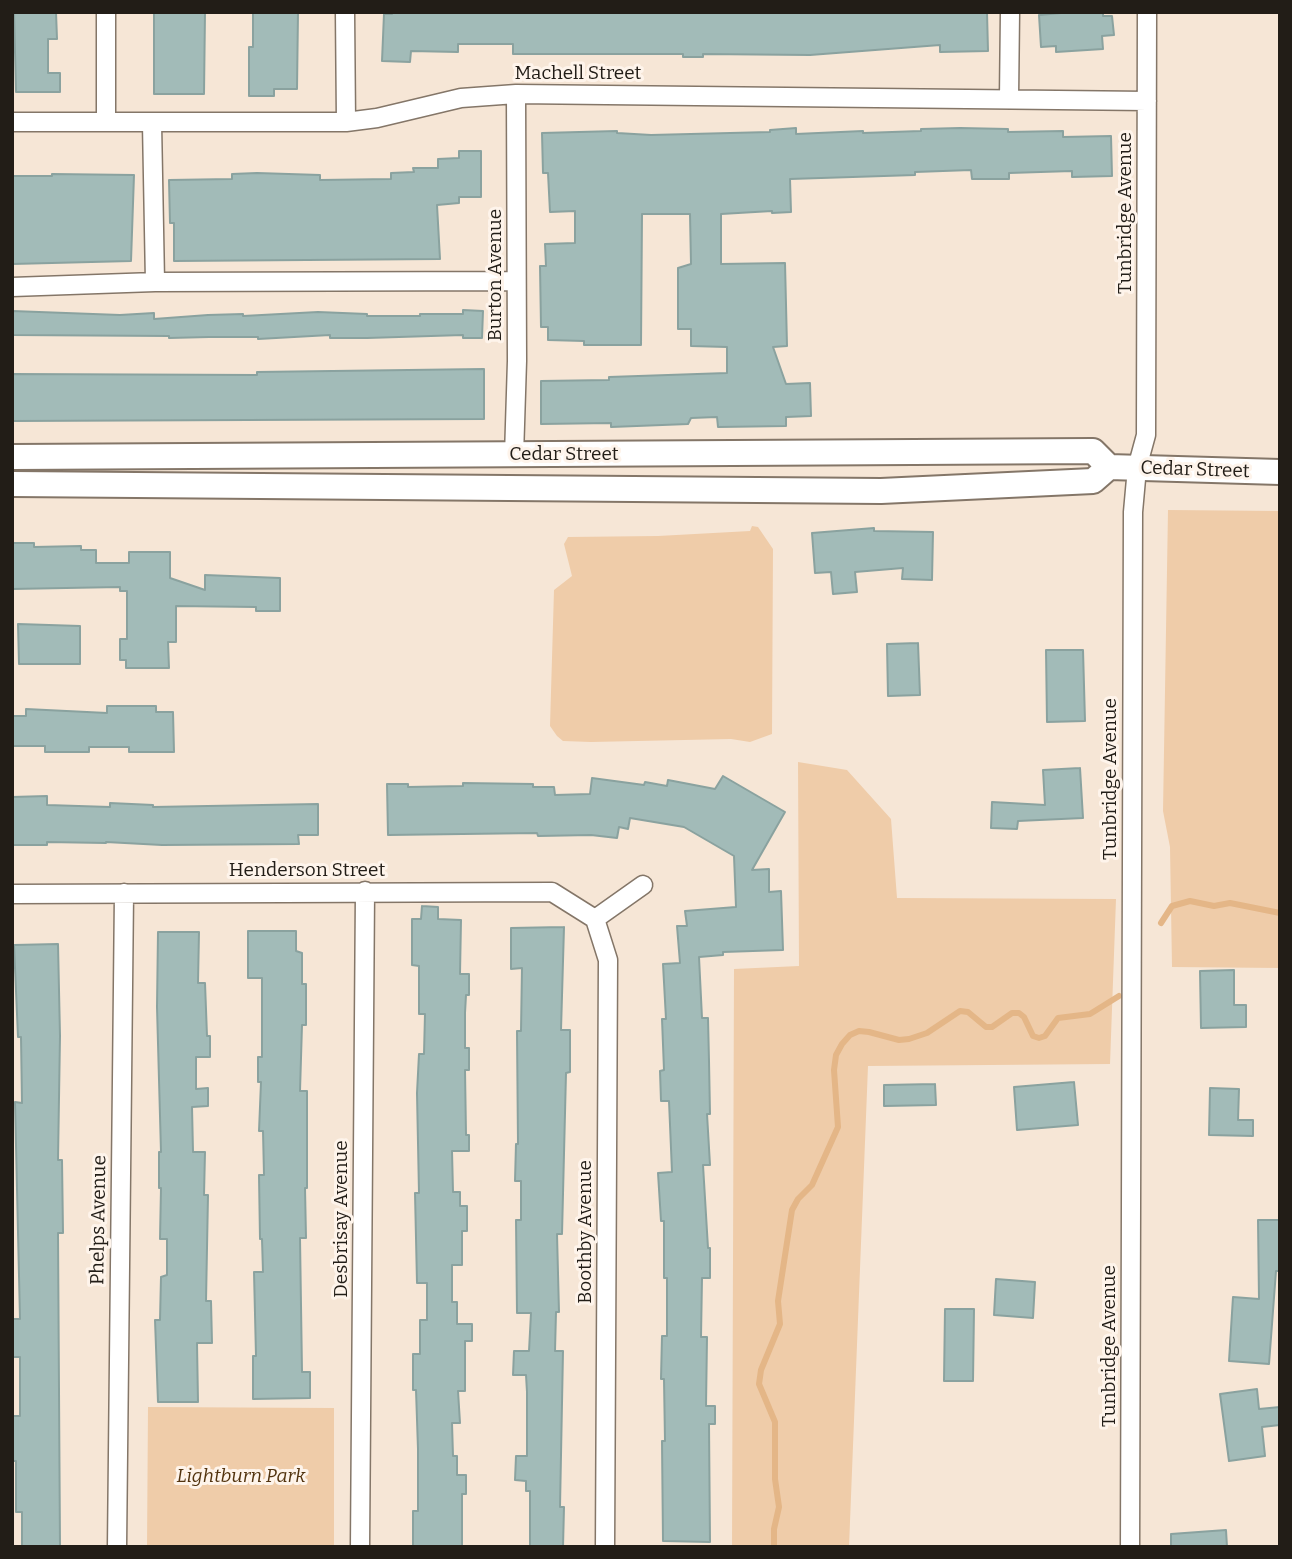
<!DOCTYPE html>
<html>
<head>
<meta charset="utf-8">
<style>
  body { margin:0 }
  #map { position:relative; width:1292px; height:1559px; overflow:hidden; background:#f6e6d6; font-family:Bitter,serif }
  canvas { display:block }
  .frame { position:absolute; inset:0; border:14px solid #221d17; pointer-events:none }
</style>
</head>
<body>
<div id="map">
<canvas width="1292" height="1559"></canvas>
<div class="frame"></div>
</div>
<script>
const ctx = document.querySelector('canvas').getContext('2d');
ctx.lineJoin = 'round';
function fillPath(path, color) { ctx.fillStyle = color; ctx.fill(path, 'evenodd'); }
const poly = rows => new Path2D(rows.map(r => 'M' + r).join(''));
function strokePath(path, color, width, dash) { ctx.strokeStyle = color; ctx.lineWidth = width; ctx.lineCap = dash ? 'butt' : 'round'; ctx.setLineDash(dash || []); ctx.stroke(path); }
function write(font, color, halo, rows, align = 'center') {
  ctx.font = font + ' Bitter,serif'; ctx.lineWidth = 6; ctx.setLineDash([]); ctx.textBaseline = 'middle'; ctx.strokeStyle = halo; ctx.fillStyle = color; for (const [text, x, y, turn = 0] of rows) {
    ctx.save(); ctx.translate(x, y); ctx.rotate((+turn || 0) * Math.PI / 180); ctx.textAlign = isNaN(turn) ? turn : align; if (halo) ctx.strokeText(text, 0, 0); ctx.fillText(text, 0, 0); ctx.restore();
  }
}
const green = poly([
  [1168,510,1280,511,1280,968,1172,967,1170,847,1163,811],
  [752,526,758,527,773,549,772,734,750,742,731,739,591,742,563,741,557,736,550,726,554,590,572,576,564,544,568,537,658,536,750,531],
  [798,762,847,770,891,819,897,898,1116,899,1110,1064,868,1066,849,1547,732,1547,734,969,799,966],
  [148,1407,334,1408,334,1547,147,1547]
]);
const stream = poly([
  [1161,923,1172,906,1190,901,1214,906,1230,903,1280,913],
  [774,1547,774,1529,779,1507,775,1479,775,1422,759,1384,761,1370,780,1324,778,1301,792,1210,798,1199,812,1185,838,1127,834,1070,836,1055,842,1044,850,1035,859,1031,869,1032,899,1040,909,1039,927,1033,960,1011,968,1012,986,1027,992,1027,1012,1013,1019,1013,1024,1017,1033,1036,1039,1038,1045,1036,1058,1018,1090,1014,1119,996]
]);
const building = poly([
  [14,12,56,12,57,39,48,39,48,73,60,73,60,92,16,92,14,12],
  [154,12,205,12,204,94,154,94,154,12],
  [253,12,298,12,297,89,274,89,274,96,249,96,249,47,253,47,253,12],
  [392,12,987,12,988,51,940,52,940,45,810,55,703,54,703,57,683,57,683,54,513,54,513,44,458,44,458,52,411,51,410,62,382,61,384,14,392,14,392,12],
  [1072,12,1103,12,1103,16,1112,16,1114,35,1102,36,1103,49,1056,52,1056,46,1041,47,1039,15,1072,12],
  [796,128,796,134,863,131,863,133,921,131,921,129,960,128,1008,129,1008,132,1063,131,1063,137,1111,136,1112,176,1072,177,1072,171,1009,173,1009,179,972,179,971,170,915,172,915,175,790,179,791,212,772,213,772,211,721,214,721,264,785,263,787,346,773,347,786,384,810,383,811,416,786,417,786,426,718,427,717,417,691,418,688,424,611,427,611,423,541,424,541,381,609,380,609,377,727,373,727,347,691,346,691,329,678,329,678,268,691,264,690,214,642,214,641,345,584,345,584,341,548,340,548,327,541,327,540,266,546,266,545,244,575,243,575,211,550,212,548,173,543,173,542,133,617,131,617,133,651,135,770,132,770,130,796,128],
  [459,151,481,151,481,197,459,197,459,203,437,205,440,259,174,261,174,223,170,223,169,180,232,179,232,174,257,173,320,175,320,180,391,179,391,173,414,172,413,168,438,168,438,159,459,158,459,151],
  [52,174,134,175,131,261,12,264,12,176,52,176,52,174],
  [463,310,483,311,482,338,463,338,463,335,367,338,330,338,330,335,258,339,258,337,209,337,169,338,169,336,12,335,12,311,120,315,154,313,154,319,208,315,243,314,243,316,318,312,367,314,367,316,420,316,420,314,463,314,463,310],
  [484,369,484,419,12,421,12,374,257,375,257,372,484,369],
  [874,528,874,531,933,532,932,580,902,579,903,568,855,572,857,592,833,594,831,572,815,573,812,533,874,528],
  [12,543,34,543,34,547,81,546,81,550,96,550,96,563,129,563,129,552,170,552,170,578,205,590,205,575,280,578,280,611,256,611,256,607,176,606,176,642,168,642,169,668,126,668,126,660,120,660,120,639,127,639,127,591,120,591,120,587,12,589,12,543],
  [18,624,80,626,80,664,19,664,18,624],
  [918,643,920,695,888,696,887,644,918,643],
  [1046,650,1083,650,1085,721,1047,722,1046,650],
  [107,706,156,706,156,712,173,712,174,752,129,752,129,747,89,747,89,752,45,752,45,746,12,746,12,716,26,716,26,709,107,713,107,706],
  [1080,768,1083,818,1018,821,1017,829,991,828,992,802,1045,805,1043,770,1080,768],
  [723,776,785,812,752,870,769,869,769,892,781,891,783,950,723,952,723,955,699,957,702,1018,708,1018,709,1061,710,1114,707,1114,710,1165,703,1165,708,1248,710,1248,710,1278,702,1278,701,1337,707,1337,706,1406,715,1406,715,1424,709,1424,710,1542,663,1541,662,1441,665,1441,664,1379,661,1379,662,1336,667,1336,667,1278,664,1278,664,1221,661,1221,658,1173,672,1172,669,1101,661,1101,660,1071,664,1070,662,1019,666,1019,663,964,680,963,677,926,687,926,685,911,736,907,734,856,684,827,630,818,628,829,619,827,617,838,591,835,538,836,537,833,388,835,387,784,408,784,408,787,463,786,463,783,533,784,533,787,554,787,555,795,590,794,592,778,644,785,645,782,667,786,668,780,715,789,723,776],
  [47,796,47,805,110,807,110,803,153,805,153,807,318,804,318,835,298,835,299,844,162,845,106,842,106,843,47,842,47,845,12,845,12,797,47,796],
  [422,906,438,907,438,919,461,920,460,974,469,974,469,995,466,995,465,1013,465,1048,469,1048,469,1070,465,1070,466,1135,469,1135,469,1151,452,1151,453,1192,460,1192,460,1206,467,1206,467,1231,462,1231,462,1265,452,1265,452,1302,457,1302,457,1324,472,1324,472,1341,465,1341,465,1391,458,1391,460,1423,452,1423,453,1456,457,1456,457,1475,466,1475,466,1494,462,1494,462,1547,413,1547,413,1511,418,1511,418,1449,416,1390,413,1390,413,1354,420,1354,420,1320,427,1320,427,1283,417,1283,415,1193,419,1193,417,1093,419,1054,424,1054,425,1014,419,1014,419,966,412,965,412,919,421,919,422,906],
  [564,927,561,1030,570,1030,570,1072,566,1073,562,1234,557,1234,559,1312,556,1312,555,1351,563,1351,560,1507,564,1507,563,1547,530,1547,530,1491,526,1491,526,1481,515,1480,516,1456,527,1456,527,1392,526,1375,513,1375,514,1351,529,1351,531,1313,517,1313,516,1220,521,1220,521,1181,515,1181,516,1144,518,1144,517,1031,521,1031,522,968,511,969,511,928,564,927],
  [248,931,296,931,296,951,302,953,302,984,306,984,306,1025,302,1025,300,1091,307,1091,307,1188,305,1188,306,1238,300,1238,302,1372,310,1372,310,1398,253,1399,253,1356,256,1356,254,1272,263,1272,262,1239,260,1239,259,1175,264,1175,263,1131,259,1131,261,1082,258,1082,258,1057,262,1057,262,978,248,978,248,931],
  [158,932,199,932,198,983,205,983,207,1036,210,1036,210,1057,196,1057,196,1089,208,1088,208,1106,192,1107,193,1152,205,1152,204,1195,208,1195,206,1301,211,1301,212,1343,197,1343,198,1402,158,1402,155,1320,160,1320,161,1277,167,1275,167,1239,160,1239,161,1188,159,1188,159,1152,161,1152,157,1007,158,932],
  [58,944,60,1036,58,1160,62,1160,63,1233,58,1233,60,1547,22,1547,22,1512,16,1512,16,1461,12,1461,12,1416,20,1416,20,1357,13,1357,13,1319,20,1319,15,1102,22,1103,21,1037,18,1037,14,945,58,944],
  [1234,970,1234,1005,1246,1005,1246,1027,1201,1028,1200,971,1234,970],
  [1074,1082,1078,1125,1017,1130,1014,1087,1074,1082],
  [935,1084,936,1105,884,1106,884,1085,935,1084],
  [1210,1088,1239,1089,1238,1120,1253,1120,1253,1136,1209,1135,1210,1088],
  [1258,1220,1280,1220,1280,1271,1276,1271,1269,1364,1229,1361,1233,1297,1259,1299,1258,1220],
  [996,1279,1035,1282,1033,1318,994,1315,996,1279],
  [945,1309,974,1309,973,1381,944,1381,945,1309],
  [1257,1389,1259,1409,1280,1407,1280,1425,1262,1427,1265,1456,1229,1461,1220,1394,1257,1389],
  [1226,1530,1227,1547,1171,1547,1171,1534,1226,1530]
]);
const minor = poly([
  [345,12,346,122],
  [1009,98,1010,12],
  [106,121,106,12],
  [12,122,346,122,377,118,461,98,516,94,1147,101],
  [152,123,155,282],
  [12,287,155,282,516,281],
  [514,456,517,361,516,94],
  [12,894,552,892,595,919],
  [595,919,608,960,605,1547],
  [595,919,643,885],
  [117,1547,124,893],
  [360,1547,365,891],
  [1130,1547,1133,512,1137,468,1146,435,1147,12]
]);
const secondary = poly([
  [12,457,1093,451,1109,467,1280,472],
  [12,484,881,491,1093,481,1109,467]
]);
const streetNames = [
  ["Machell Street",578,74],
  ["Tunbridge Avenue",1126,213,-90],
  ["Burton Avenue",496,275,-90],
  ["Cedar Street",564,455],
  ["Cedar Street",1195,470,2],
  ["Tunbridge Avenue",1111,779,-90],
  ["Henderson Street",307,871],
  ["Desbrisay Avenue",342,1219,-90],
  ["Phelps Avenue",99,1220,-89],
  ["Boothby Avenue",586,1232,-90],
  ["Tunbridge Avenue",1110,1346,-90]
];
const parkNames = [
  ["Lightburn Park",241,1477]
];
fillPath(green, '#efcca9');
strokePath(stream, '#e4b687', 6);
fillPath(building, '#a2bbb8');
strokePath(building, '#8aa29f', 2);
strokePath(minor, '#847668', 21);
strokePath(secondary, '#847668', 28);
strokePath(minor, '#fff', 18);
strokePath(secondary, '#fff', 24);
write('19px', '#221d17', '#fef4eb', streetNames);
write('italic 19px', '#52330e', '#fef4eb', parkNames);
</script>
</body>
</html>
